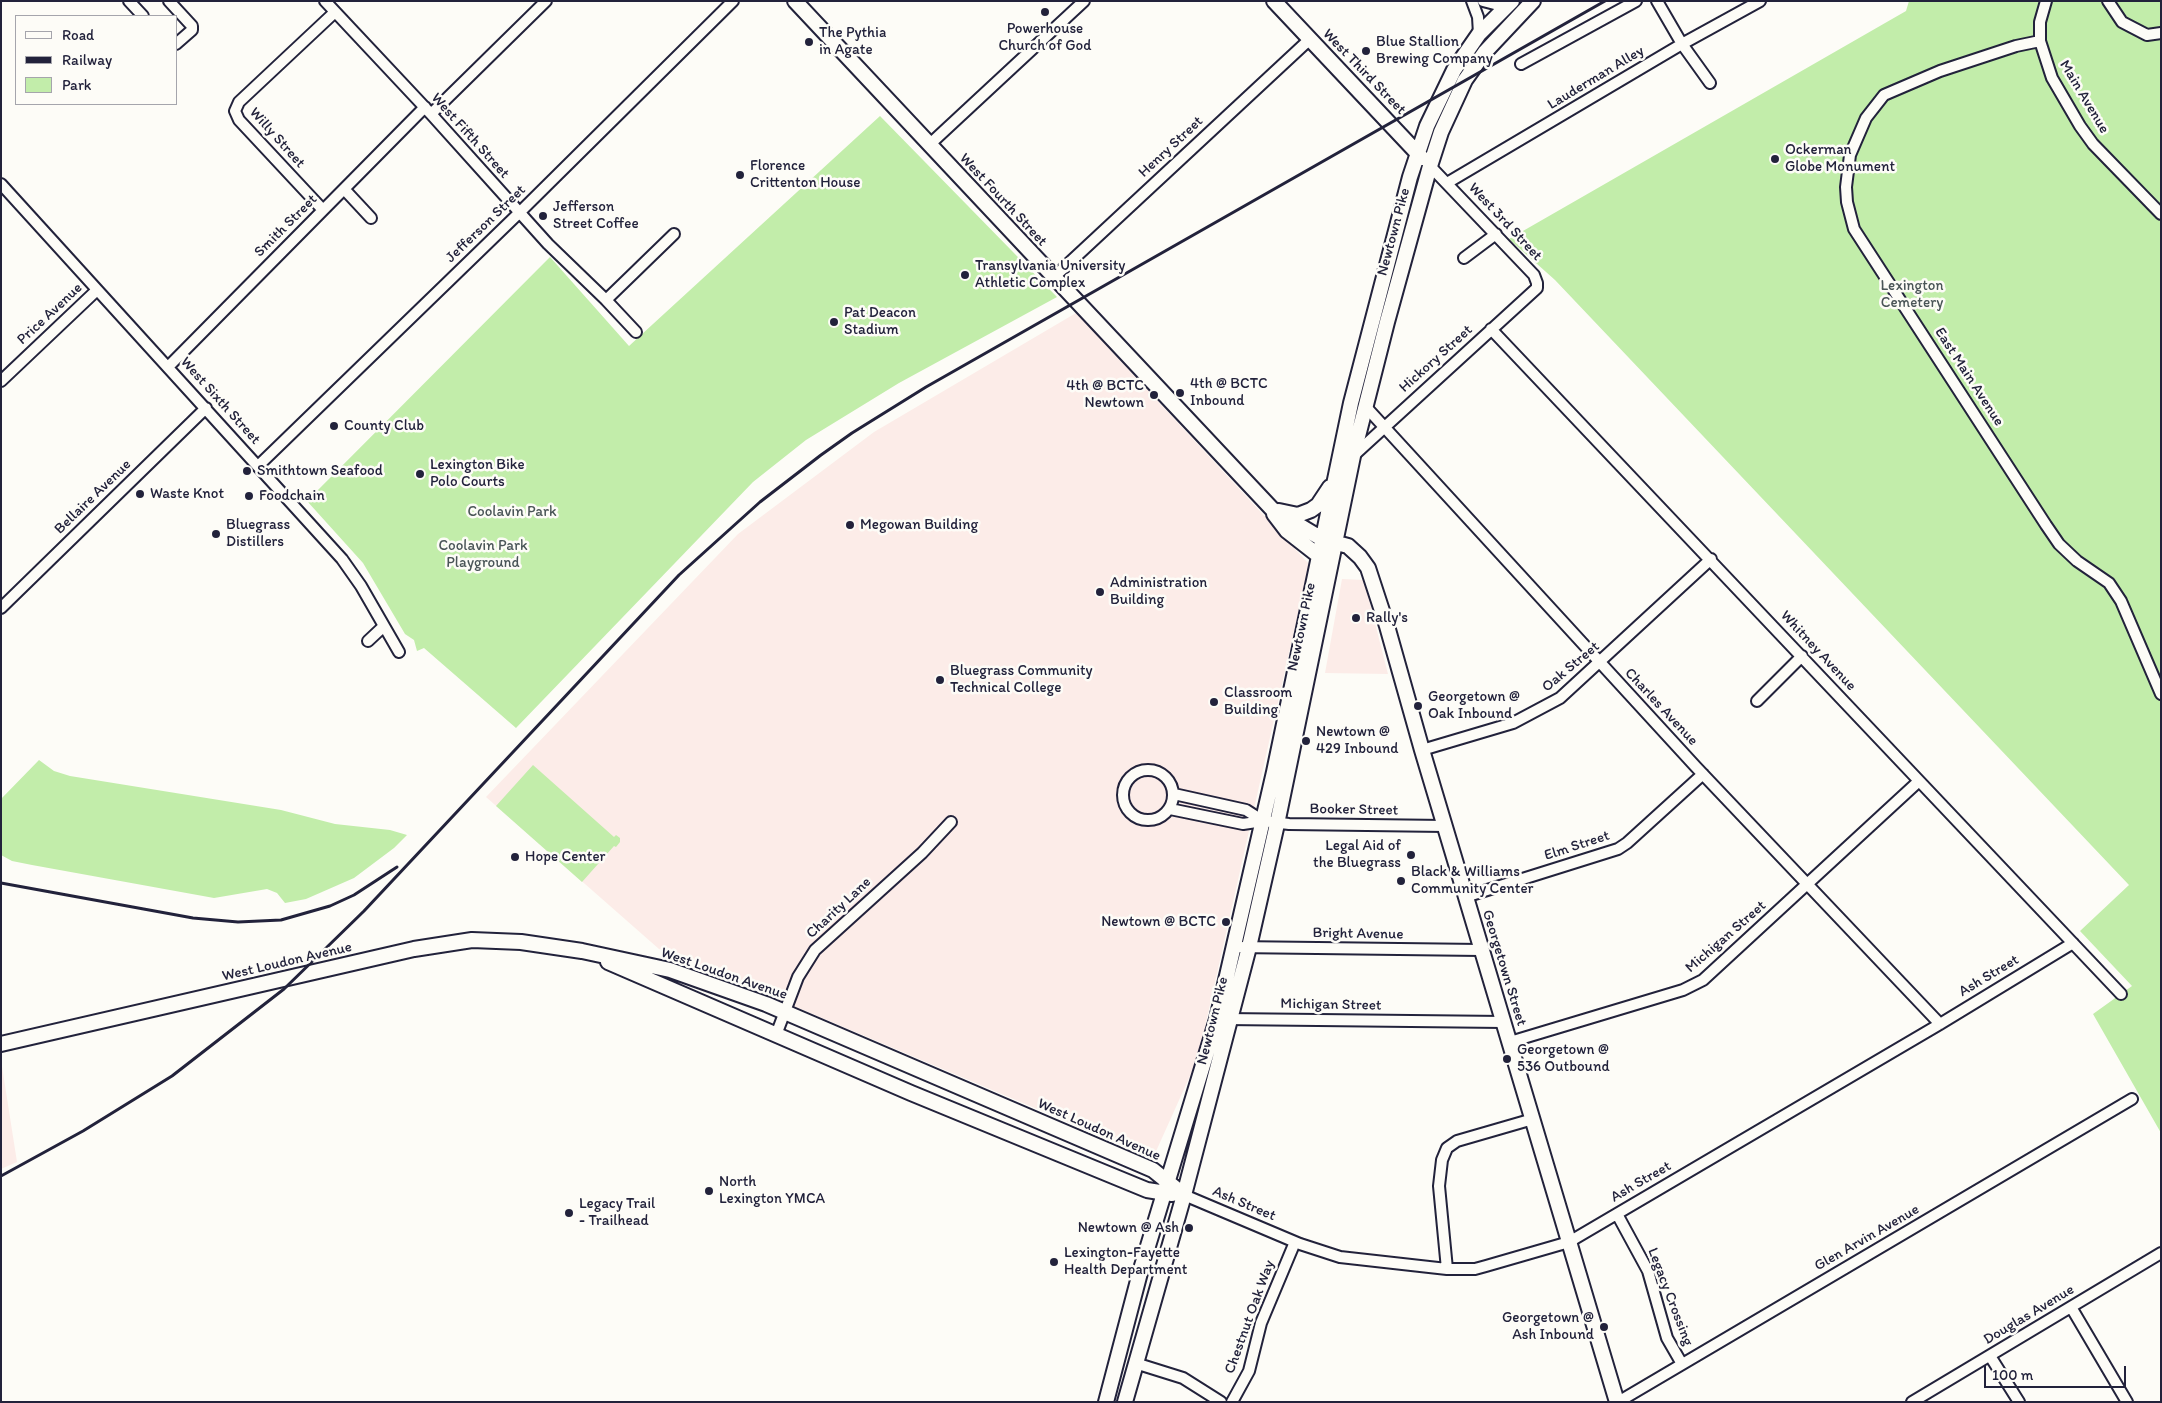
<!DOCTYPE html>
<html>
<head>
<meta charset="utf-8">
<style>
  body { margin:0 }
  #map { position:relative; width:2162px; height:1403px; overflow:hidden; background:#fdfcf7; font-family:Itim,sans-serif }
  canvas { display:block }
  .frame { position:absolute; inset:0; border:2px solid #22223b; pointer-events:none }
  .legend { position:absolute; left:15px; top:15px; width:162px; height:90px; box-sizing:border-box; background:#fdfcf7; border:1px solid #a5a5ac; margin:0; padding:6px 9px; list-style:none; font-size:15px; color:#22223b }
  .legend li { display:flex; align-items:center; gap:10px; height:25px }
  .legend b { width:25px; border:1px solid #a5a5ac }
  .scale { position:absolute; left:1984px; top:1366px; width:142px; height:22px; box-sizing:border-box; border:2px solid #22223b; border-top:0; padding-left:6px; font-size:15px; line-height:18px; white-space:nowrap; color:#22223b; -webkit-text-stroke:4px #fdfcf7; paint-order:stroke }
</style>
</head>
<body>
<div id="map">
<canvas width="2162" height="1403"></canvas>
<div class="frame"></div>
<ul class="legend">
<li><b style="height:6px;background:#fdfcf7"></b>Road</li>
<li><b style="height:6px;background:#22223b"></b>Railway</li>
<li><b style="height:14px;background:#c2edaa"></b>Park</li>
</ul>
<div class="scale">100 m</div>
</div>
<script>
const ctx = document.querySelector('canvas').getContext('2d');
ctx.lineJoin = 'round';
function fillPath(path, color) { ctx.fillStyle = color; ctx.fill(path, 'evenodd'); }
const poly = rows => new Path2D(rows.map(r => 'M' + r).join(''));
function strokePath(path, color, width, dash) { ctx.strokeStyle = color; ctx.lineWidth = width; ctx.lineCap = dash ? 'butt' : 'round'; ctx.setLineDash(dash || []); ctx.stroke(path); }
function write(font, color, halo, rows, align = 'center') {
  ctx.font = font + ' Itim,sans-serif'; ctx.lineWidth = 5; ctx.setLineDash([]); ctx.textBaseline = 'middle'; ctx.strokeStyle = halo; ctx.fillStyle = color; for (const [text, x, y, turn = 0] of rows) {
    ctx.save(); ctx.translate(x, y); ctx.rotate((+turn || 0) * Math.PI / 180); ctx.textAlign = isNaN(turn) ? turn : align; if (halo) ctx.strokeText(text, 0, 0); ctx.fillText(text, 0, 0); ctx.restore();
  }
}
const built = poly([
  [1076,313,1309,564,1198,1058,1153,1158,659,949,486,797,738,534,874,432],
  [1342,579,1364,580,1388,674,1325,673],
  [1,1060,17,1162,1,1169]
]);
const green = poly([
  [1909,1,2161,1,2161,1133,2093,1014,2132,986,2080,931,2129,885,1555,280,1509,239,1906,11],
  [880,116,1057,297,899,383,806,440,753,482,516,728,424,648,417,651,414,640,405,634,363,563,307,501,550,257,629,346],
  [39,760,54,771,70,776,281,810,335,824,390,830,407,835,394,848,354,878,306,899,285,903,277,893,267,889,214,898,32,865,12,861,1,855,1,799],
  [533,765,614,837,616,835,620,838,620,842,616,847,614,846,582,882,496,806]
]);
const minor = poly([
  [129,1,143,16],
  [169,1,192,26,192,30,176,44],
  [325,1,431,114,548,244,606,300,636,332],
  [1472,1,1478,17,1479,34],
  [1483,1,1506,7],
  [1657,1,1682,44,1710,83],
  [2046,1,2040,22,2040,41,2052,78,2080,126,2093,144,2161,214],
  [2108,1,2122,22,2147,35,2161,33],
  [2040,41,2016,46,1940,71,1884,95,1866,118,1850,155,1846,187,1847,202,1854,229,2046,525,2059,544,2077,561,2109,583,2121,601,2161,694],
  [1521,64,1636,1],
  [431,114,546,1],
  [929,145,1084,1],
  [1447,183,1682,44,1760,1],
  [1,184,342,559,361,586,399,652],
  [344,189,371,218],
  [323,210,239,120,235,111,239,102,335,12],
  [1464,258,1496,234],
  [1054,277,1310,39],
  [606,300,674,234],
  [1491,329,2121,994],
  [168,367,425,107],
  [1,381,97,290],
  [1365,406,1696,767,1940,1024],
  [1353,456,1537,288,1537,283,1534,275,1430,166],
  [258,466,519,213,733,1],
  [1,608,206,408],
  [368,641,384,626],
  [1757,701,1802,656],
  [1422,750,1513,723,1560,698,1711,559],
  '1123 795a25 25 0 1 1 50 0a25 25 0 1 1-50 0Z',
  [1174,794,1246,810,1263,821],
  [1170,809,1243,824,1263,821,1289,824,1445,826],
  [1465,897,1618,849,1627,843,1703,774],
  [1235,947,1481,950],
  [1225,1019,1504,1022],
  [776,1035,798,977,815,950,922,853,951,822],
  [1510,1042,1683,990,1703,980,1919,781],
  [1184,1195,1300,1244,1340,1257,1447,1269,1475,1269,1486,1266,1569,1242,1940,1024,2073,943],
  [1617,1214,1648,1271,1667,1338,1682,1364],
  [1447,1269,1439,1186,1442,1160,1447,1148,1457,1141,1533,1119],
  [2071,1307,2127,1402],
  [1990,1356,2019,1402],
  [1135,1363,1183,1378,1221,1402],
  [1232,1402,1249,1371,1261,1323,1295,1242],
  [1618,1402,2132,1099],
  [1912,1402,2161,1253]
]);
const major = poly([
  [795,1,1272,509,1322,539,1348,546,1360,557,1368,568,1387,626,1422,750,1617,1402],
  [1274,1,1422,158],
  [1279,511,1298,515,1311,510,1318,505,1330,487],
  [1274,514,1287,531,1319,556],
  [608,962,911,1093,1147,1190,1172,1194],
  [1,1044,414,949,472,940,521,942,582,951,670,970,766,1004,1153,1170,1184,1195],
  [1106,1402,1141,1269,1217,1019,1274,772,1351,403,1410,177,1427,126,1454,70,1479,34,1512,1],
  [1125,1402,1184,1195,1249,947,1277,824,1353,456,1387,322,1430,166,1441,132,1465,80,1485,52,1533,1]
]);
const rail = poly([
  [1,883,193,918,238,922,281,920,330,906,354,895,397,867],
  [1,1176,83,1131,172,1076,284,989,364,911,679,575,760,502,821,455,852,433,926,387,1605,1]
]);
const markers = [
  [1045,12,5,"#22223b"],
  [809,42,5,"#22223b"],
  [1366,51,5,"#22223b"],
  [1775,159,5,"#22223b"],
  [740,175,5,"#22223b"],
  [543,216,5,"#22223b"],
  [965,275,5,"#22223b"],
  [834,322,5,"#22223b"],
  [1180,393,5,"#22223b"],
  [1154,395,5,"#22223b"],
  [334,426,5,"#22223b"],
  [247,471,5,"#22223b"],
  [420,474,5,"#22223b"],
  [140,494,5,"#22223b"],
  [249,496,5,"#22223b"],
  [850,525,5,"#22223b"],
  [216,534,5,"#22223b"],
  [1100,592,5,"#22223b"],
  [1356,618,5,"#22223b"],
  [940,680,5,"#22223b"],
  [1214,702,5,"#22223b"],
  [1418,706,5,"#22223b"],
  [1306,741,5,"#22223b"],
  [1411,855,5,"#22223b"],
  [515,857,5,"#22223b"],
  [1401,881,5,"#22223b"],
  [1226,922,5,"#22223b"],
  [1507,1059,5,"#22223b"],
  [709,1191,5,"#22223b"],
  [569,1213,5,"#22223b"],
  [1189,1228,5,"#22223b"],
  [1054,1262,5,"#22223b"],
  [1604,1327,5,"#22223b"]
];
const poiNames = [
  ["Powerhouse",1045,29,"center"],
  ["Church of God",1045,46,"center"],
  ["The Pythia",819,33],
  ["in Agate",819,50],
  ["Blue Stallion",1376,42],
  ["Brewing Company",1376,59],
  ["Ockerman",1785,150],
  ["Globe Monument",1785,167],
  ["Florence",750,166],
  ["Crittenton House",750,183],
  ["Jefferson",553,207],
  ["Street Coffee",553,224],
  ["Transylvania University",975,266],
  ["Athletic Complex",975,283],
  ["Pat Deacon",844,313],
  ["Stadium",844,330],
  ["4th @ BCTC",1190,384],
  ["Inbound",1190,401],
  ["4th @ BCTC",1144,386,"right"],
  ["Newtown",1144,403,"right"],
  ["County Club",344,426],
  ["Lexington Bike",430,465],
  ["Polo Courts",430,482],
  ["Smithtown Seafood",257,471],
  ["Waste Knot",150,494],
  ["Foodchain",259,496],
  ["Bluegrass",226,525],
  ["Distillers",226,542],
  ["Megowan Building",860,525],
  ["Administration",1110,583],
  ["Building",1110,600],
  ["Rally's",1366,618],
  ["Bluegrass Community",950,671],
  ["Technical College",950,688],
  ["Classroom",1224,693],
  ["Building",1224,710],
  ["Georgetown @",1428,697],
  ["Oak Inbound",1428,714],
  ["Newtown @",1316,732],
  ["429 Inbound",1316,749],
  ["Legal Aid of",1401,846,"right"],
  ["the Bluegrass",1401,863,"right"],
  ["Hope Center",525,857],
  ["Black & Williams",1411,872],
  ["Community Center",1411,889],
  ["Newtown @ BCTC",1216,922,"right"],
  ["Georgetown @",1517,1050],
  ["536 Outbound",1517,1067],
  ["North",719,1182],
  ["Lexington YMCA",719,1199],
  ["Legacy Trail",579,1204],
  ["- Trailhead",579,1221],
  ["Newtown @ Ash",1179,1228,"right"],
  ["Lexington-Fayette",1064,1253],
  ["Health Department",1064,1270],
  ["Georgetown @",1594,1318,"right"],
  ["Ash Inbound",1594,1335,"right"]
];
const streetNames = [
  ["West Third Street",1364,72,46],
  ["Lauderman Alley",1596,78,-31],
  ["Main Avenue",2084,97,59],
  ["West Fifth Street",470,136,48],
  ["Willy Street",277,138,48],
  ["Henry Street",1171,147,-43],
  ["West Fourth Street",1003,200,47],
  ["West 3rd Street",1505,222,47],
  ["Jefferson Street",486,224,-44],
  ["Smith Street",286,226,-45],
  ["Newtown Pike",1394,232,-75],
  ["Price Avenue",50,314,-43],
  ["Hickory Street",1436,359,-42],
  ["East Main Avenue",1969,377,57],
  ["West Sixth Street",220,401,48],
  ["Bellaire Avenue",93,497,-44],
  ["Newtown Pike",1302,627,-78],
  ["Whitney Avenue",1818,651,47],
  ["Oak Street",1571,667,-40],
  ["Charles Avenue",1661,707,47],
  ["Booker Street",1354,810,1],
  ["Elm Street",1577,846,-18],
  ["Charity Lane",839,908,-43],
  ["Bright Avenue",1358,934,1],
  ["Michigan Street",1726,937,-41],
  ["West Loudon Avenue",287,962,-13],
  ["Georgetown Street",1504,968,73],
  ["West Loudon Avenue",724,974,19],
  ["Ash Street",1989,976,-31],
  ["Michigan Street",1331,1005,1],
  ["Newtown Pike",1213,1021,-76],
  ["West Loudon Avenue",1099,1130,24],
  ["Ash Street",1641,1182,-30],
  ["Ash Street",1244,1204,23],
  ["Glen Arvin Avenue",1867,1238,-30],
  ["Legacy Crossing",1670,1297,69],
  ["Douglas Avenue",2029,1315,-31],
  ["Chestnut Oak Way",1250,1317,-70]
];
const parkNames = [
  ["Lexington",1912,286],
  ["Cemetery",1912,303],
  ["Coolavin Park",512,512],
  ["Coolavin Park",483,546],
  ["Playground",483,563]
];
fillPath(built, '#fcece8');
fillPath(green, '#c2edaa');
strokePath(minor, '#22223b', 14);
strokePath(major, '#22223b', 18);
strokePath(minor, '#fdfcf7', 10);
strokePath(major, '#fdfcf7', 14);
strokePath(rail, '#22223b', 3);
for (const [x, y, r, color] of markers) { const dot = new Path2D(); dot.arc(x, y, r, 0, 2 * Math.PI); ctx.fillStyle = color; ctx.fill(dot); strokePath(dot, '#fdfcf7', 2); }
write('15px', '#22223b', '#fdfcf7', poiNames, 'left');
write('15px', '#22223b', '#fdfcf7', streetNames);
write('15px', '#4a5557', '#fdfcf7', parkNames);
</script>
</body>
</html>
